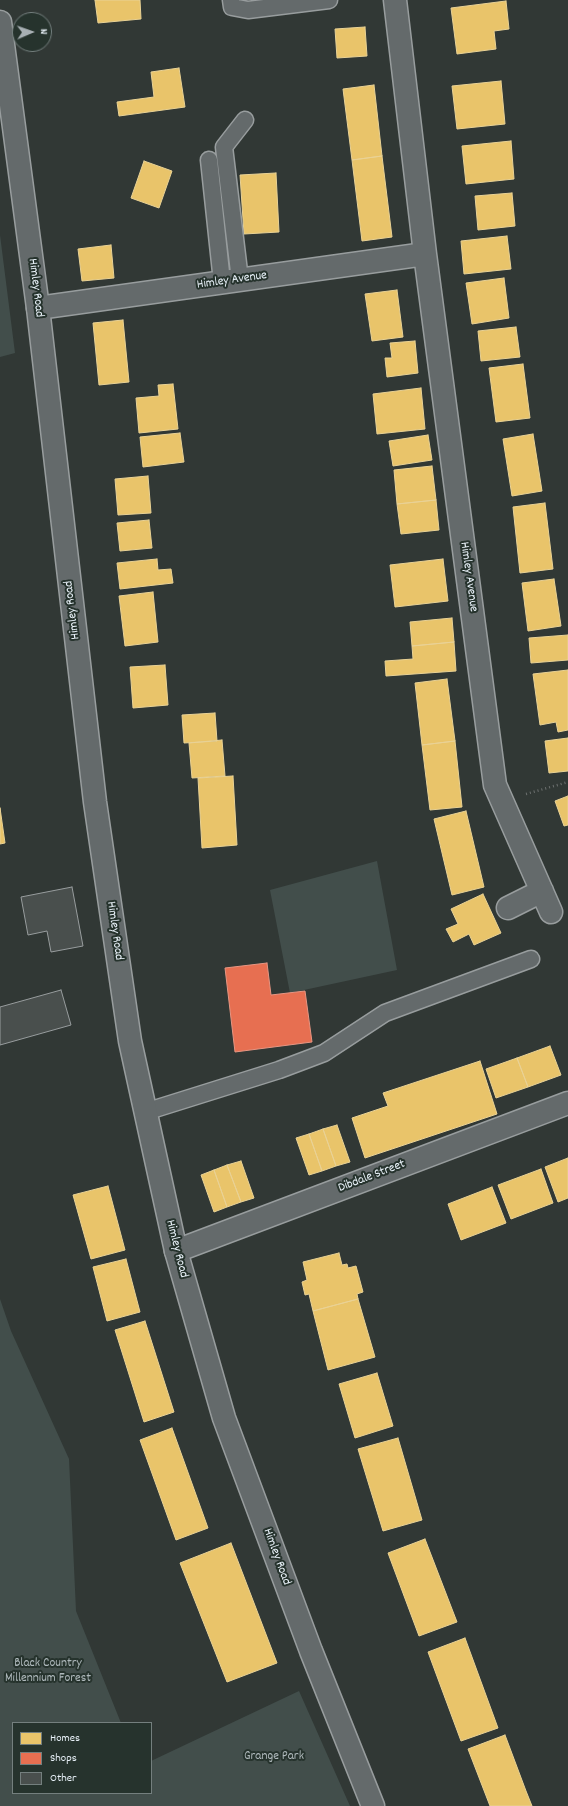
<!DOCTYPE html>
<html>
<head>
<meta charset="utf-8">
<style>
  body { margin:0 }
  #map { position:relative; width:568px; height:1806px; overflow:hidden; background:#313835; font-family:Dekko,sans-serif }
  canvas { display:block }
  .legend { position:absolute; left:12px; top:1722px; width:140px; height:72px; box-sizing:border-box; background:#26332d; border:1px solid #747f7e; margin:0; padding:5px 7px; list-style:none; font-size:12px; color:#e8f1f8 }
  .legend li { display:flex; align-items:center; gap:8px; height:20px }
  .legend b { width:20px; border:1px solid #747f7e }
  .north { position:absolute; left:12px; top:12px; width:40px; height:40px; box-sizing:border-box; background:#26332d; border:1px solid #747f7e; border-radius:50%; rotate:88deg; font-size:11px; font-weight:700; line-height:16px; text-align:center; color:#e8f1f8 }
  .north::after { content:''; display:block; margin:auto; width:14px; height:18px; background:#a8b0b4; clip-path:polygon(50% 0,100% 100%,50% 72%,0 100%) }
</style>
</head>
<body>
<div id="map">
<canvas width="568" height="1806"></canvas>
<ul class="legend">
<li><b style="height:11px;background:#e9c46a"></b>Homes</li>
<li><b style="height:11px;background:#e76f51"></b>Shops</li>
<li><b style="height:11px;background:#494f4d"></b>Other</li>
</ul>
<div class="north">N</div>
</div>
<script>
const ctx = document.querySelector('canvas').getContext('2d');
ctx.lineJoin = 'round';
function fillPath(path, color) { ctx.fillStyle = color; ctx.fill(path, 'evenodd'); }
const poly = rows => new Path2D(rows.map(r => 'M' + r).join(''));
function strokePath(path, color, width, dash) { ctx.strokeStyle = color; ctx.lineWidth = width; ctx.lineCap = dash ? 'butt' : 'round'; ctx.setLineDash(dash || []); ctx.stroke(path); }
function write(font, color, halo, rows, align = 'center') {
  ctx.font = font + ' Dekko,sans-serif'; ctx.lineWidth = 4; ctx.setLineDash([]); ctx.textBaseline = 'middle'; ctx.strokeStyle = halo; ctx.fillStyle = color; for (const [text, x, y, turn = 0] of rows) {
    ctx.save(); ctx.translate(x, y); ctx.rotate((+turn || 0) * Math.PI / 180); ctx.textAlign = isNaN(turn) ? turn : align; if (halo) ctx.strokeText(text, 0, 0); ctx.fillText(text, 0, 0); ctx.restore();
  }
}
const green = poly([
  [0,235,15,353,0,357],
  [377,861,397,970,290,993,270,890],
  [0,1299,11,1331,69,1459,76,1611,121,1723,13,1723,13,1793,151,1793,151,1761,299,1691,350,1806,0,1806]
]);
const homes = poly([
  [95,0,140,0,141,19,98,23,95,0],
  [506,1,509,29,494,31,496,49,457,54,451,8,506,1],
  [365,27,367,56,337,58,335,29,365,27],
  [179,68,185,107,119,116,117,102,154,97,151,72,179,68],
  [501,81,505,124,457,129,452,86,501,81],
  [374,85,382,156,352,160,343,89,374,85],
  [511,141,514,179,466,184,462,146,511,141],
  [382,156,392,237,362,241,352,160,382,156],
  [144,161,172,171,159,208,131,198,144,161],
  [276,173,279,232,244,234,240,175,276,173],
  [512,193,515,226,478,230,475,196,512,193],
  [507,236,511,269,464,274,461,241,507,236],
  [111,245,114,278,82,281,78,249,111,245],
  [504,278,509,318,472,324,466,283,504,278],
  [397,290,403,337,372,341,365,294,397,290],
  [123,320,129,382,99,385,93,323,123,320],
  [516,327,520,357,481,361,478,331,516,327],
  [415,341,418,373,387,377,385,358,392,358,390,343,415,341],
  [523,364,530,418,496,422,489,368,523,364],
  [173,384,178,429,139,433,136,398,159,396,158,385,173,384],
  [421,388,425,429,377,434,373,394,421,388],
  [180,433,184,462,143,467,140,437,180,433],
  [533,434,542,491,512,496,503,439,533,434],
  [428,435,432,460,393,466,389,441,428,435],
  [432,466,436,500,397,504,394,470,432,466],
  [148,476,151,513,118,515,115,479,148,476],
  [436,500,439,530,401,534,397,504,436,500],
  [545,503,553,569,520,573,513,507,545,503],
  [149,520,152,548,120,551,117,523,149,520],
  [157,559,158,570,171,569,173,583,120,589,117,563,157,559],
  [443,559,448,601,395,607,390,565,443,559],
  [554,579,561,626,528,631,522,583,554,579],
  [153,592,158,642,125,646,119,596,153,592],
  [452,618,454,642,412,646,410,622,452,618],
  [568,635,568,660,531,663,529,638,568,635],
  [454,642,456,671,386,676,385,661,413,659,412,646,454,642],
  [165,665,168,705,133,708,130,667,165,665],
  [568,670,568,730,558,732,556,722,540,725,533,674,568,670],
  [447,679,455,741,422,745,415,683,447,679],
  [215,713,217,741,184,743,182,715,215,713],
  [568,738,568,771,549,773,545,741,568,738],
  [222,740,225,776,192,778,189,743,222,740],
  [455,741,462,807,430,810,422,745,455,741],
  [233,776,237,845,202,848,198,778,233,776],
  [568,796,568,825,564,826,555,801,568,796],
  [0,808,5,843,0,844,0,808],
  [466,811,484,887,452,895,434,819,466,811],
  [483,894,501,933,474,945,469,934,453,942,446,929,458,924,451,909,483,894],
  [550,1046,561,1075,528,1087,517,1058,550,1046],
  [517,1058,528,1087,496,1098,486,1069,517,1058],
  [480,1061,497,1114,365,1158,352,1118,388,1106,383,1093,480,1061],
  [337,1125,350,1162,336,1166,323,1129,337,1125],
  [323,1129,336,1166,322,1171,309,1134,323,1129],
  [309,1134,322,1171,309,1175,296,1138,309,1134],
  [568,1158,568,1198,558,1202,545,1167,568,1158],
  [241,1161,254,1198,241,1202,227,1165,241,1161],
  [227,1165,241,1202,227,1207,214,1170,227,1165],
  [541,1169,553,1203,511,1219,498,1185,541,1169],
  [214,1170,227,1207,214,1212,201,1175,214,1170],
  [108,1186,125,1250,91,1259,73,1195,108,1186],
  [492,1187,506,1223,461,1240,448,1204,492,1187],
  [339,1253,342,1265,347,1264,348,1268,356,1266,363,1292,357,1294,358,1299,313,1311,309,1294,305,1295,302,1282,307,1280,303,1262,339,1253],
  [126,1259,140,1312,107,1321,93,1267,126,1259],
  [358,1299,375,1357,328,1370,313,1311,358,1299],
  [145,1321,174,1412,144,1422,115,1330,145,1321],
  [377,1373,393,1426,355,1438,339,1384,377,1373],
  [172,1428,208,1528,176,1540,140,1440,172,1428],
  [398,1438,422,1520,383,1531,358,1449,398,1438],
  [425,1539,457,1622,419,1636,388,1553,425,1539],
  [231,1543,277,1663,227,1682,180,1563,231,1543],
  [465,1638,498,1728,461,1741,428,1652,465,1638],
  [505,1735,526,1791,532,1806,490,1806,468,1749,505,1735]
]);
const shops = poly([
  [267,963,271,995,305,991,312,1042,235,1052,225,968,267,963]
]);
const building = poly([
  [72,887,83,946,51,952,47,931,28,935,21,897,72,887],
  [61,990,71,1025,0,1045,0,1007,61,990]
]);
const path = poly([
  [526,794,568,782]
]);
const service = poly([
  [231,0,232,7,248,10,329,0],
  [209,160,222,282],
  [240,280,224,147,245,120],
  [145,1112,279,1070,324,1053,385,1013,531,959]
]);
const minor = poly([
  [395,0,425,254,495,785,551,912],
  [38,308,425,254],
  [508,908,542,891]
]);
const tertiary = poly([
  [176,1251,568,1103]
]);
const secondary = poly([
  [0,22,38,308,95,802,130,1041,176,1251,224,1418,311,1651,373,1806]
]);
const streetNames = [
  ["Himley Avenue",232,281,-8],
  ["Himley Road",35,288,83],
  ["Himley Avenue",468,577,82],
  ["Himley Road",73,610,-97],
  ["Himley Road",114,931,82],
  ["Dibdale Street",372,1177,-21],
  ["Himley Road",176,1249,76],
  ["Himley Road",276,1557,70]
];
const parkNames = [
  ["Black Country",48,1664],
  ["Millennium Forest",48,1679],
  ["Grange Park",274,1757]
];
fillPath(green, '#424e4b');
fillPath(homes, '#e9c46a');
strokePath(homes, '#e9d295', 1);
fillPath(shops, '#e76f51');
strokePath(shops, '#e79683', 1);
fillPath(building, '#494f4d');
strokePath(building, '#989d9e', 1);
strokePath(service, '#989d9e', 19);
strokePath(minor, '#989d9e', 25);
strokePath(tertiary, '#989d9e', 25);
strokePath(secondary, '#989d9e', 25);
strokePath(path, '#6d7170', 2.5, [1, 3]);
strokePath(service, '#646a6b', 16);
strokePath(minor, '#646a6b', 22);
strokePath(tertiary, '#646a6b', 22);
strokePath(secondary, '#646a6b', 22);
write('13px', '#e8f1f8', '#26332d', streetNames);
write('13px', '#afb9bc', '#26332d', parkNames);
</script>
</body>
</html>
